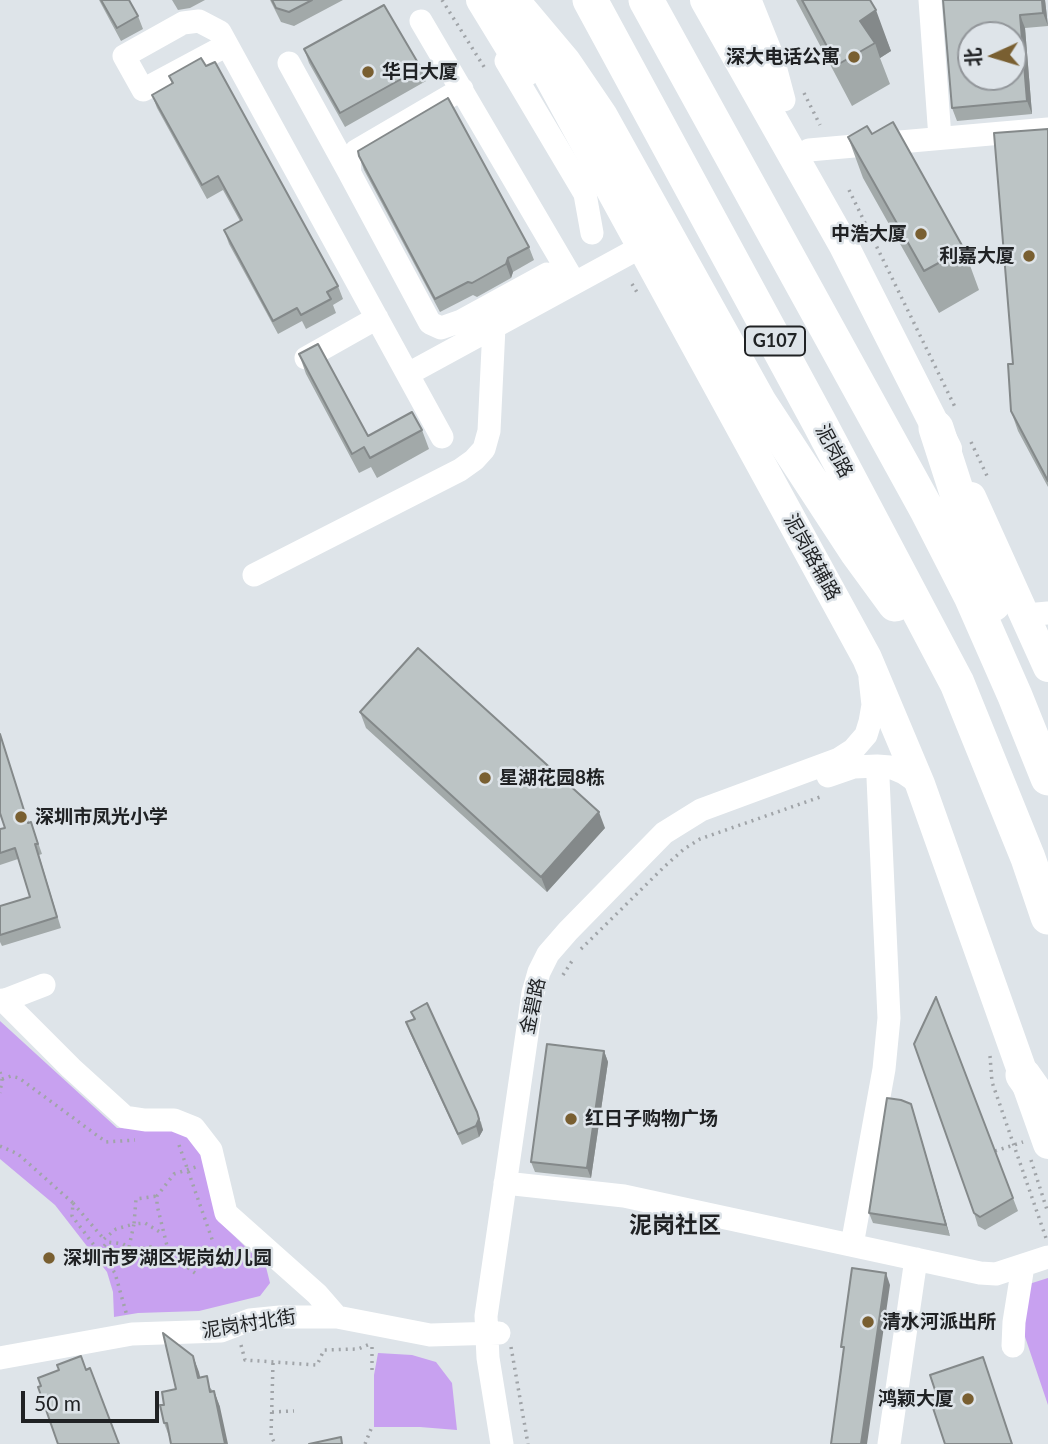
<!DOCTYPE html>
<html>
<head>
<meta charset="utf-8">
<style>
  body { margin:0 }
  #map { position:relative; width:1048px; height:1444px; overflow:hidden; background:#dee4e9; font-family:Lato,"Noto Sans SC",sans-serif }
  canvas { display:block }
  .north { position:absolute; left:957px; top:21px; width:70px; height:70px; box-sizing:border-box; background:#dee4e9; border:2px solid #92969a; border-radius:50%; rotate:266deg; font-size:19px; font-weight:700; line-height:28px; text-align:center; color:#202224 }
  .north::after { content:''; display:block; margin:auto; width:24px; height:32px; background:#795f31; clip-path:polygon(50% 0,100% 100%,50% 72%,0 100%) }
  .scale { position:absolute; left:21px; top:1391px; width:138px; height:32px; box-sizing:border-box; border:4px solid #202224; border-top:0; padding-left:9px; font-size:21px; line-height:24px; white-space:nowrap; color:#202224; -webkit-text-stroke:5px #dee4e9; paint-order:stroke }
</style>
</head>
<body>
<div id="map">
<canvas width="1048" height="1444"></canvas>
<div class="north">北</div>
<div class="scale">50 m</div>
</div>
<script>
const ctx = document.querySelector('canvas').getContext('2d');
ctx.lineJoin = 'round';
function fillPath(path, color) { ctx.fillStyle = color; ctx.fill(path, 'evenodd'); }
const poly = rows => new Path2D(rows.map(r => 'M' + r).join(''));
function strokePath(path, color, width, dash) { ctx.strokeStyle = color; ctx.lineWidth = width; ctx.lineCap = dash ? 'butt' : 'round'; ctx.setLineDash(dash || []); ctx.stroke(path); }
function write(font, color, halo, rows, align = 'center') {
  ctx.font = font + ' Lato,"Noto Sans SC",sans-serif'; ctx.lineWidth = 5; ctx.setLineDash([]); ctx.textBaseline = 'middle'; ctx.strokeStyle = halo; ctx.fillStyle = color; for (const [text, x, y, turn = 0] of rows) {
    ctx.save(); ctx.translate(x, y); ctx.rotate((+turn || 0) * Math.PI / 180); ctx.textAlign = isNaN(turn) ? turn : align; if (halo) ctx.strokeText(text, 0, 0); ctx.fillText(text, 0, 0); ctx.restore();
  }
}
const green = poly([
  [0,1021,117,1128,172,1129,198,1143,223,1225,266,1267,270,1283,260,1296,199,1311,138,1313,114,1317,113,1292,107,1272,55,1205,0,1159],
  [1048,1278,1048,1405,1022,1328,1029,1284],
  [378,1353,412,1355,436,1362,452,1383,457,1430,420,1427,374,1427,374,1375]
]);
const path = poly([
  [442,0,486,70],
  [804,93,820,125],
  [849,190,955,407],
  [632,284,638,294],
  [971,442,989,480],
  [581,949,664,867,684,849,700,839,823,796],
  [563,975,572,961],
  [990,1056,992,1082,1046,1238],
  [0,1072,2,1079,0,1093],
  [2,1079,11,1076,19,1078,106,1142,135,1140],
  [179,1145,213,1242],
  [0,1146,18,1154,73,1203,72,1216,115,1273,127,1316],
  [995,1151,1023,1142],
  [1031,1160,1048,1213],
  [73,1203,103,1238],
  [104,1239,116,1229,134,1224,136,1199,157,1196],
  [129,1247,134,1224,145,1223,163,1234],
  [99,1251,108,1242,123,1244,133,1250,151,1247,169,1254],
  [195,1273,169,1254,157,1205,157,1196,174,1174,196,1167],
  [241,1345,245,1360,317,1365,324,1350,358,1349,370,1344],
  [511,1347,528,1444],
  [273,1363,271,1436,275,1444],
  [372,1370,372,1345],
  [272,1412,294,1411],
  [365,1444,371,1429]
]);
const minor = poly([
  [750,0,772,55,784,100],
  [930,0,940,138],
  [421,21,574,282],
  [227,45,143,90,124,56,183,23,199,21,220,32,442,437],
  [506,61,585,194,592,233],
  [289,63,350,174],
  [462,89,356,151,349,160,350,174,430,323,441,328,461,321,547,274,574,282],
  [809,150,1048,129],
  [306,358,377,318],
  [408,374,641,247],
  [254,575,460,470,474,460,484,449,489,431,494,327],
  [1026,615,1048,613],
  [828,776,854,767,877,766,890,767,904,773,920,784],
  [3,1000,71,1068,125,1117,145,1120,174,1120,194,1128,211,1150,226,1213,317,1294,337,1317],
  [0,1002,44,985],
  [505,1183,624,1196,980,1273,996,1274,1048,1257],
  [852,1245,884,1069,889,1018,878,778],
  [1013,1346,1014,1322,1023,1266],
  [0,1358,132,1334,221,1331,250,1320,280,1317,337,1317,430,1335,499,1333],
  [502,1444,488,1358,486,1316,533,993,539,972,548,954,568,931,664,833,701,810,839,759,853,750,866,735,870,722,873,705,870,678],
  [889,1444,916,1259]
]);
const major = poly([
  [481,0,525,72],
  [705,0,843,244,947,449],
  [730,0,767,68],
  [524,31,867,658,920,784,1048,1144],
  [971,497,1048,667]
]);
const highway = poly([
  [511,0,564,63,600,116,759,402,857,552,895,604],
  [590,0,819,422,957,683,1028,858,1048,917],
  [646,0,927,510,971,596,1015,696,1048,778],
  [936,428,993,604],
  [1023,1075,1048,1110]
]);
const wall = poly([
  [99,0,129,0,138,16,143,29,121,41],
  [172,0,205,0,190,8,178,10],
  [270,0,343,0,294,26,281,22],
  [796,0,870,0,891,51,880,58,890,84,852,106],
  [943,0,1045,0,1048,26,1025,28,1032,114,957,121,952,108],
  [304,49,421,68,426,81,345,127,309,63],
  [169,76,338,286,343,299,333,305,336,313,306,329,302,321,278,334,229,244,224,230,240,221,223,190,207,199,157,108,152,95,172,84],
  [1048,129,1048,487,1018,431,1011,411],
  [848,137,964,249,979,290,939,313,863,178],
  [359,156,529,247,534,260,513,272,511,278,477,297,473,295,440,312,364,170],
  [299,354,368,436,422,430,429,449,377,478,371,467,359,473,306,374],
  [360,712,605,828,547,892,366,728],
  [31,822,42,854,39,855,61,928,2,946,0,942,0,906,30,897,18,859,0,865,0,829],
  [411,1012,481,1122,483,1130,479,1137,462,1145,410,1033,406,1022,414,1019],
  [604,1051,608,1062,591,1178,535,1172,531,1162],
  [914,1114,950,1236,873,1223,869,1213],
  [1013,1198,1018,1211,985,1230,978,1226,974,1213],
  [193,1356,200,1377,213,1391,214,1391,220,1407,170,1439,164,1423,164,1405,176,1389]
]);
const shadedWall = poly([
  [1042,0,1045,0,1048,26,1043,13],
  [876,10,891,51,880,58,875,43,860,21],
  [1020,15,1025,28,1032,114,1027,101],
  [508,258,513,272,511,278,506,264],
  [599,812,605,828,547,892,541,877],
  [604,1051,608,1062,591,1178,587,1168],
  [911,1104,914,1114,950,1236,946,1225],
  [477,1112,483,1130,479,1137,476,1126],
  [886,1273,890,1285,867,1444,861,1444],
  [193,1356,199,1372,204,1394,198,1378],
  [214,1391,220,1407,228,1444,225,1444]
]);
const building = poly([
  [101,0,129,0,138,16,117,28,101,0],
  [272,0,312,0,289,12,276,8,272,0],
  [802,0,870,0,876,10,860,21,875,43,837,65,802,0],
  [943,0,1042,0,1043,13,1020,15,1027,101,952,108,943,0],
  [971,35,1013,35,1013,77,971,77,971,35],
  [384,5,421,68,340,113,304,49,384,5],
  [201,58,206,66,215,62,338,286,327,292,331,299,301,315,297,308,273,321,224,230,242,220,218,176,202,185,152,95,173,83,169,76,201,58],
  [448,98,529,247,508,258,506,264,472,283,468,282,435,299,359,156,358,151,448,98],
  [893,122,964,249,924,271,848,137,867,126,872,134,893,122],
  [1048,129,1048,481,1011,411,1008,364,1013,364,994,133,1048,129],
  [318,344,368,436,412,412,422,430,370,458,364,447,352,454,299,354,318,344],
  [418,648,599,812,541,877,360,712,418,648],
  [0,734,28,823,31,822,38,844,35,844,57,917,0,935,0,906,30,897,15,848,0,853,0,829,5,828,0,813,0,734],
  [936,997,1013,1198,980,1217,974,1213,914,1044,936,997],
  [427,1003,477,1112,479,1119,476,1126,458,1134,406,1022,415,1019,411,1012,427,1003],
  [547,1044,604,1051,587,1168,531,1162,547,1044],
  [887,1098,901,1100,911,1104,946,1225,869,1213,887,1098],
  [852,1268,886,1273,861,1444,831,1444,844,1347,841,1347,852,1268],
  [163,1333,193,1356,198,1378,207,1376,210,1392,214,1391,225,1444,171,1444,167,1423,164,1423,160,1405,164,1405,162,1392,176,1389,163,1333],
  [81,1356,86,1370,90,1368,119,1444,58,1444,38,1387,41,1386,38,1378,59,1370,57,1365,81,1356],
  [983,1357,1012,1444,945,1444,930,1399,937,1396,930,1375,983,1357],
  [341,1437,342,1444,309,1444,341,1437]
]);
const markers = [
  [854,57,7,"#795f31"],
  [368,72,7,"#795f31"],
  [921,234,7,"#795f31"],
  [1029,256,7,"#795f31"],
  [485,778,7,"#795f31"],
  [21,817,7,"#795f31"],
  [571,1119,7,"#795f31"],
  [49,1258,7,"#795f31"],
  [868,1322,7,"#795f31"],
  [968,1399,7,"#795f31"]
];
const shields = [
  [775,341,60]
];
const shieldNames = [
  ["G107",775,341]
];
const poiNames = [
  ["深大电话公寓",840,57,"right"],
  ["华日大厦",382,72],
  ["中浩大厦",907,234,"right"],
  ["利嘉大厦",1015,256,"right"],
  ["星湖花园8栋",499,778],
  ["深圳市凤光小学",35,817],
  ["红日子购物广场",585,1119],
  ["深圳市罗湖区坭岗幼儿园",63,1258],
  ["清水河派出所",882,1322],
  ["鸿颖大厦",954,1399,"right"]
];
const streetNames = [
  ["泥岗路",834,451,62],
  ["泥岗路辅路",812,557,61],
  ["金碧路",533,1006,-78],
  ["泥岗村北街",249,1324,-9]
];
const quarterNames = [
  ["泥岗社区",675,1226]
];
fillPath(green, '#c8a1f0');
strokePath(path, '#a0a4a8', 3.5, [2, 5]);
strokePath(minor, '#fff', 23);
strokePath(major, '#fff', 30);
strokePath(highway, '#fff', 35);
fillPath(wall, '#a2a9a9');
fillPath(shadedWall, '#84898a');
fillPath(building, '#bcc4c5');
strokePath(building, '#84898a', 2);
for (const [x, y, r, color] of markers) { const dot = new Path2D(); dot.arc(x, y, r, 0, 2 * Math.PI); ctx.fillStyle = color; ctx.fill(dot); strokePath(dot, '#dee4e9', 2.5); }
for (const [x, y, w] of shields) { const box = new Path2D(); box.roundRect(x - w / 2, y - 14.5, w, 29, 5); ctx.fillStyle = '#dee4e9'; ctx.fill(box); strokePath(box, '#202224', 2); }
write('bold 18px', '#202224', null, shieldNames);
write('bold 19px', '#202224', '#dee4e9', poiNames, 'left');
write('19px', '#202224', '#dee4e9', streetNames);
write('bold 23px', '#202224', '#dee4e9', quarterNames);
</script>
</body>
</html>
